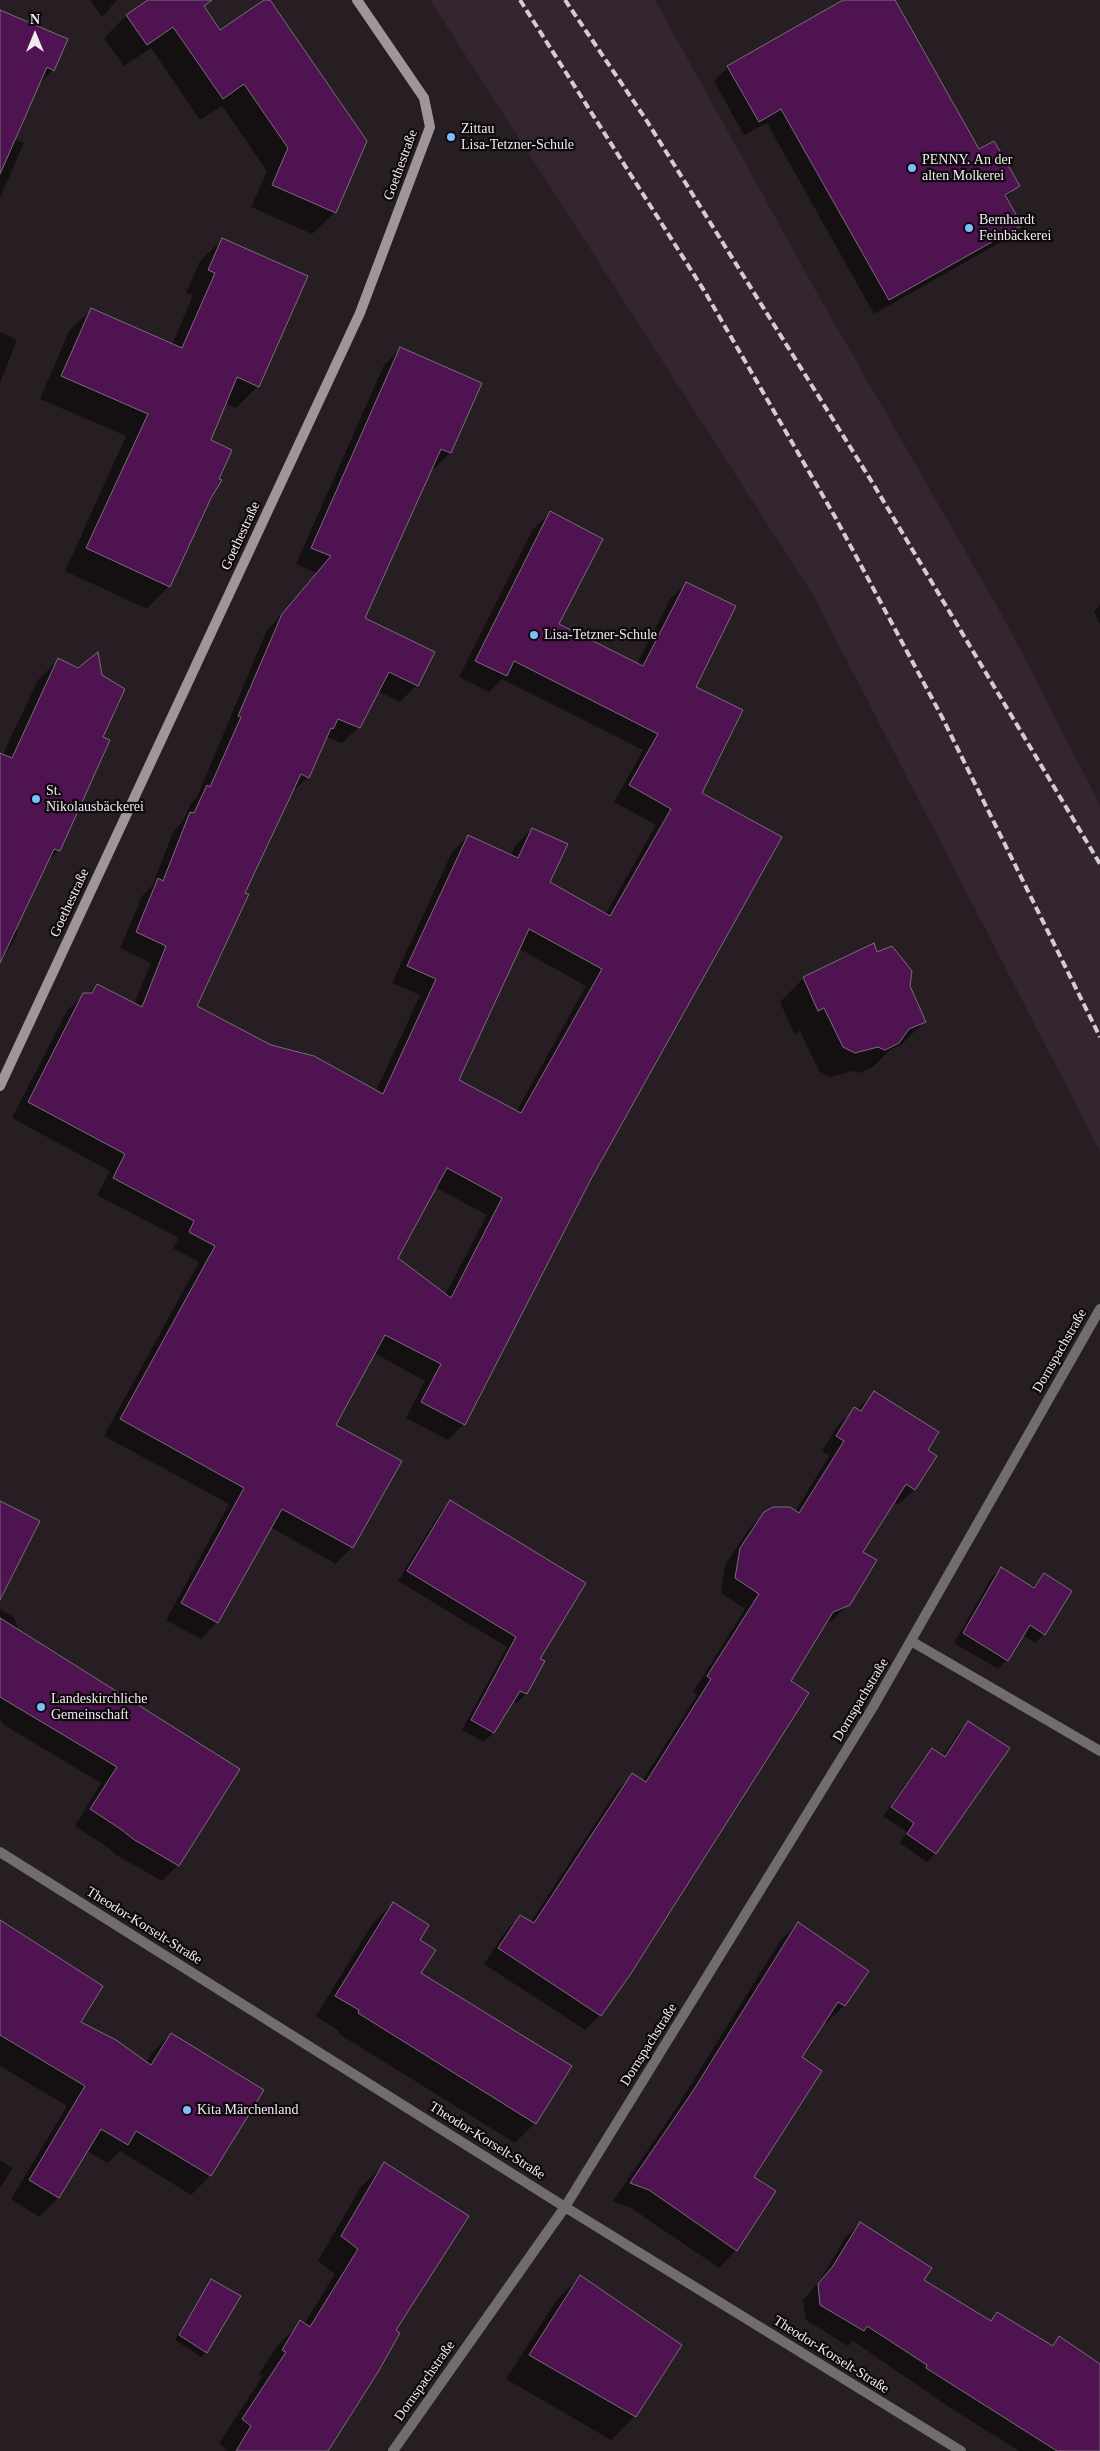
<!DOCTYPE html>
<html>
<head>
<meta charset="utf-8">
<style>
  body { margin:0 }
  #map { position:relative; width:1100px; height:2451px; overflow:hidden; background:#271e23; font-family:Georgia,serif }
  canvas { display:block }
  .north { position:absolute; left:10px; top:10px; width:50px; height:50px; -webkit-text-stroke:4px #0e090c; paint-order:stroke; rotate:0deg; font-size:14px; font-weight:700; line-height:20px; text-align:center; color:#f1eaee }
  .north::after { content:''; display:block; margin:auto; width:18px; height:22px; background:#f1eaee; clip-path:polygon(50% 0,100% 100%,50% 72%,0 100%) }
</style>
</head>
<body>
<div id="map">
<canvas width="1100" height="2451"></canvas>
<div class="north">N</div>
</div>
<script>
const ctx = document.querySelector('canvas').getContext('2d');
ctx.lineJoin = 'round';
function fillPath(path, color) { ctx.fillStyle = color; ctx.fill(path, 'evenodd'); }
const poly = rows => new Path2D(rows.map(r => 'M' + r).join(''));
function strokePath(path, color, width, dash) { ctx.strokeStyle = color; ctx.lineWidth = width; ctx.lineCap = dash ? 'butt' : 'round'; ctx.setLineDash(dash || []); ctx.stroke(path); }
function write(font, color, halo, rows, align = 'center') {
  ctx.font = font + ' Georgia,serif'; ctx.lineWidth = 4.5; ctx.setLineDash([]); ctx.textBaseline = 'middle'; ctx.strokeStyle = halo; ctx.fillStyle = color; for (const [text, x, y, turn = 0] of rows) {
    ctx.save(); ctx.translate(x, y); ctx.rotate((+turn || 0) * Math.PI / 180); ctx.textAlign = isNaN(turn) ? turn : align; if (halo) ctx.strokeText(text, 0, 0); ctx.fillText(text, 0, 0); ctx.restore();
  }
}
const built = poly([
  [430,0,655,0,817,293,1006,622,1100,805,1100,1151,813,595]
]);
const shadow = poly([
  [90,0,117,0,102,17],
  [150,0,198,0,220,31,269,0,335,212,312,234,251,207,267,171,222,106,200,120,151,48,124,66,104,38,126,16],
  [846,0,894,0,979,151,1018,186,1006,198,1021,225,1006,239,874,314,767,123,744,135,714,81,728,67],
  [0,12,53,70,42,81,40,80,14,139,24,143,0,198],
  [223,239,258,386,236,408,225,403,209,441,210,497,169,586,147,609,65,571,126,436,40,399,69,331,92,309,172,345,193,295,186,293,200,261],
  [0,332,17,340,0,383],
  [400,349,450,453,434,469,431,468,364,619,433,652,417,685,400,702,378,691,359,727,342,743,326,737,308,777,291,793,244,893,196,1006,270,1047,376,1091,420,995,392,983,452,852,468,836,511,856,515,846,532,829,548,882,605,915,656,825,614,802,643,750,502,679,489,692,459,677,533,529,550,513,557,624,637,664,670,599,687,583,700,793,590,1179,464,1424,448,1440,406,1418,425,1381,374,1353,335,1425,352,1547,336,1564,270,1527,217,1622,201,1639,166,1620,229,1504,104,1436,199,1262,173,1248,179,1238,97,1195,110,1171,12,1118,67,1011,84,994,88,994,97,986,134,1004,151,963,120,948,142,896,152,886,174,830,183,821,191,803,197,797,266,632,316,573,296,564,384,365],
  [518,948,586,986,516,1112,458,1080],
  [435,1187,487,1215,445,1295,397,1258],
  [1100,605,1100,624,1094,612],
  [58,660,102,737,59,850,46,863,17,924,17,935,0,963,0,760,38,680],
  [876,954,909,986,925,1021,901,1045,891,1049,873,1067,860,1073,853,1071,830,1077,819,1071,800,1031,794,1034,780,1002,804,978],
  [875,1392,926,1451,935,1456,914,1490,898,1505,893,1501,861,1552,849,1604,833,1620,825,1624,789,1682,600,2015,585,2030,484,1964,505,1932,520,1916,530,1923,617,1790,633,1775,642,1781,697,1695,693,1692,745,1609,721,1593,725,1565,749,1529,765,1513,795,1512,829,1456,822,1451,839,1424,855,1409,857,1410],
  [451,1502,538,1659,526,1694,517,1703,513,1701,493,1733,484,1742,462,1730,507,1647,398,1581,441,1511],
  [1001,1568,1032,1588,1044,1575,1044,1634,1035,1643,1022,1635,1007,1660,998,1669,954,1643,992,1577],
  [0,1609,14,1617,19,1632,238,1770,178,1865,162,1881,116,1855,106,1846,75,1826,101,1783,4,1725,0,1720],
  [968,1723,1008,1748,935,1854,927,1862,900,1843,907,1832,883,1816,923,1759,932,1750,943,1757,959,1731],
  [393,1903,418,1941,419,1973,570,2067,535,2123,515,2143,339,2034,339,2031,316,2016,373,1923],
  [0,1921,79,2022,146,2063,152,2053,171,2034,262,2090,210,2176,191,2195,120,2151,108,2163,87,2151,58,2198,39,2217,11,2199,67,2106,0,2066],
  [798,1923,867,1971,844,2006,826,2023,824,2022,800,2058,753,2177,736,2250,719,2268,631,2208,613,2201,675,2110,780,1941],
  [0,2160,13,2168,0,2188],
  [384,2164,395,2331,325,2451,228,2451,219,2443,263,2376,259,2374,277,2346,301,2322,304,2324,335,2274,318,2261,360,2188],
  [860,2224,922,2281,989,2322,997,2314,1100,2381,1100,2451,1019,2451,949,2407,853,2341,848,2346,806,2320,803,2300,819,2282,845,2238],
  [580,2276,635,2416,611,2440,506,2379,556,2301],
  [211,2280,206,2352,201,2357,175,2340]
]);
const building = poly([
  [148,0,212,0,204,6,220,30,264,0,270,0,367,141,336,213,272,185,288,148,244,84,223,99,173,27,147,45,126,15,148,0],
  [843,0,895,0,979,149,994,141,1020,186,1005,195,1022,225,889,300,781,109,759,122,727,66,843,0],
  [0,10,68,39,54,71,47,67,0,174,0,10],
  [222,238,308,276,259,387,237,377,211,440,232,450,219,479,222,480,211,498,170,587,86,548,148,414,61,376,91,308,182,348,215,273,208,270,222,238],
  [400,347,482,383,451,453,441,449,365,618,435,652,418,686,389,672,360,728,338,719,333,729,331,728,309,778,301,774,245,893,249,894,197,1006,271,1045,314,1056,383,1094,436,979,407,966,468,835,518,858,532,828,568,844,550,882,610,916,671,809,629,785,658,734,514,661,507,676,475,661,550,511,603,539,559,624,643,666,686,582,736,606,696,687,743,710,702,793,782,837,591,1179,465,1425,421,1402,441,1364,385,1335,336,1425,402,1461,353,1548,282,1509,218,1623,181,1603,244,1488,120,1419,215,1246,189,1232,194,1221,113,1178,125,1154,28,1102,83,993,92,993,97,984,142,1007,166,946,136,932,158,878,163,881,190,812,194,813,207,785,210,787,241,717,238,716,282,614,331,556,311,548,400,347],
  [529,929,602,969,521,1113,459,1080,529,929],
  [447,1168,502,1198,451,1298,398,1258,447,1168],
  [98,652,102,675,125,689,103,737,110,740,60,851,54,849,0,963,0,753,12,758,58,658,78,668,98,652],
  [874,943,877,952,892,946,912,971,910,986,926,1022,909,1029,899,1043,885,1050,878,1047,855,1053,843,1047,824,1008,818,1011,803,977,874,943],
  [874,1391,939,1432,928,1450,937,1456,915,1490,906,1484,863,1552,877,1560,850,1605,833,1612,791,1681,809,1693,630,1975,601,2016,498,1948,520,1915,534,1923,632,1773,646,1782,711,1679,707,1676,759,1594,735,1578,740,1548,764,1512,773,1507,790,1507,799,1513,844,1441,836,1436,854,1407,861,1411,874,1391],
  [450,1500,586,1583,540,1659,545,1661,527,1694,520,1691,494,1733,471,1720,516,1637,407,1571,450,1500],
  [0,1501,40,1521,0,1600,0,1501],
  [1001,1567,1034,1588,1044,1573,1072,1591,1045,1635,1030,1625,1008,1661,963,1633,1001,1567],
  [0,1618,240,1769,179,1866,133,1839,122,1830,90,1809,117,1767,0,1697,0,1618],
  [968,1721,1010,1748,936,1854,907,1834,914,1823,891,1807,932,1748,945,1757,968,1721],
  [393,1902,429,1925,420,1940,436,1950,421,1973,572,2066,536,2124,358,2013,359,2010,335,1996,393,1902],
  [0,1920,103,1986,81,2022,116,2040,151,2065,171,2033,264,2090,211,2176,136,2131,128,2145,101,2129,59,2198,29,2180,85,2086,0,2035,0,1920],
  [798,1922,869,1971,845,2006,838,2002,802,2057,822,2071,754,2177,776,2191,737,2251,649,2190,630,2183,693,2091,798,1922],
  [384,2162,469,2216,396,2330,400,2333,378,2372,328,2451,236,2451,251,2426,242,2419,286,2352,282,2350,300,2320,310,2327,358,2249,341,2236,384,2162],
  [860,2222,932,2268,924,2280,991,2321,997,2312,1053,2346,1059,2336,1100,2364,1100,2451,1057,2451,926,2368,927,2365,867,2326,864,2331,820,2305,818,2284,833,2266,860,2222],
  [580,2275,682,2345,636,2417,529,2355,580,2275],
  [211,2279,241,2296,207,2353,179,2335,211,2279]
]);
const minor = poly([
  [911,1641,1100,1751],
  [0,1852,565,2207,961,2451],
  [393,2451,565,2207,873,1707,1100,1309]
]);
const secondary = poly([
  [0,1086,360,313,430,127,424,98,357,0]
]);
const rail = poly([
  [520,0,705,292,834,515,942,717,1100,1037],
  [565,0,645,118,872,482,1100,864]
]);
const markers = [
  [451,137,5,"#7fbdfa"],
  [912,168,5,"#7fbdfa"],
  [969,228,5,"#7fbdfa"],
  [534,635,5,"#7fbdfa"],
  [36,799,5,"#7fbdfa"],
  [41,1707,5,"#7fbdfa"],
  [187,2110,5,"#7fbdfa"]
];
const poiNames = [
  ["Zittau",461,129],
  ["Lisa-Tetzner-Schule",461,145],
  ["PENNY. An der",922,160],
  ["alten Molkerei",922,176],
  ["Bernhardt",979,220],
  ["Feinbäckerei",979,236],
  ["Lisa-Tetzner-Schule",544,635],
  ["St.",46,791],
  ["Nikolausbäckerei",46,807],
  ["Landeskirchliche",51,1699],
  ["Gemeinschaft",51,1715],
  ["Kita Märchenland",197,2110]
];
const streetNames = [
  ["Goethestraße",401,165,-70],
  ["Goethestraße",241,536,-65],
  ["Goethestraße",70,903,-65],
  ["Dornspachstraße",1060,1351,-60],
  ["Dornspachstraße",861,1700,-59],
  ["Theodor-Korselt-Straße",144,1926,32],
  ["Dornspachstraße",649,2045,-58],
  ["Theodor-Korselt-Straße",487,2141,32],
  ["Theodor-Korselt-Straße",831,2355,32],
  ["Dornspachstraße",425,2381,-55]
];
fillPath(built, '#35252e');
fillPath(shadow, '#0007');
fillPath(building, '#4f1351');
strokePath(building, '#786f77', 1);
strokePath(minor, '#716c6d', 10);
strokePath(secondary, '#a09698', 10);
strokePath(rail, '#d3ccd0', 4, [8, 4]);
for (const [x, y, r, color] of markers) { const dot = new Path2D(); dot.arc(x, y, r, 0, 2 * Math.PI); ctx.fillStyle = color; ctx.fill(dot); strokePath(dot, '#0e090c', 2); }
write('14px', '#f1eaee', '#0e090c', poiNames, 'left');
write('14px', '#f1eaee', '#0e090c', streetNames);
</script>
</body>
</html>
